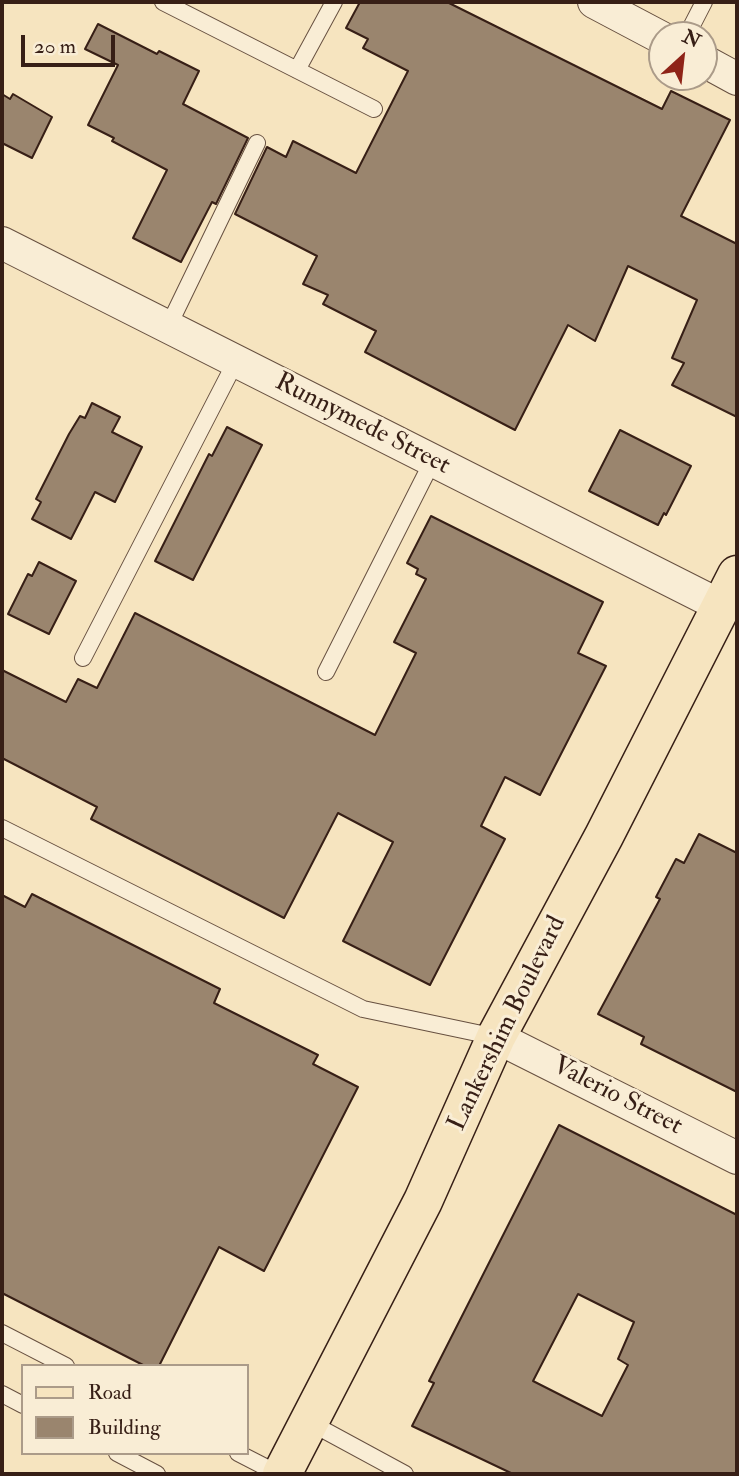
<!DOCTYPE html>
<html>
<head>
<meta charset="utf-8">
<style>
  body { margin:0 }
  #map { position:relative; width:739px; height:1476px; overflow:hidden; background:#f6e4bf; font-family:"IM FELL Double Pica",serif }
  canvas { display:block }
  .frame { position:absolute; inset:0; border:4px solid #371f16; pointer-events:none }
  .legend { position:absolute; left:21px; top:1364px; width:228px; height:91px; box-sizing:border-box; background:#f9edd5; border:2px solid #ab9b89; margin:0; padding:9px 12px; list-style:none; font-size:21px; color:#371f16 }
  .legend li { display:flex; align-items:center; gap:14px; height:35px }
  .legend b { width:35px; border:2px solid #ab9b89 }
  .north { position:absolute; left:648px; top:21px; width:70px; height:70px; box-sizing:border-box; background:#f9edd5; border:2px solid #ab9b89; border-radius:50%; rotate:27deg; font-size:19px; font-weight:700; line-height:28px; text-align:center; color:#371f16 }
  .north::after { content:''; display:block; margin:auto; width:24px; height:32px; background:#8f2418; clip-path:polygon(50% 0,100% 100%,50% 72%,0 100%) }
  .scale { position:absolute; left:21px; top:35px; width:94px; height:32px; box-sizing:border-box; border:4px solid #371f16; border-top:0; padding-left:9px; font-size:21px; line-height:24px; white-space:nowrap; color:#371f16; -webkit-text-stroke:5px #f9edd5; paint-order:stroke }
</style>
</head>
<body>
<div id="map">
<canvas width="739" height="1476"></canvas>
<div class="frame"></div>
<ul class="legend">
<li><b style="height:9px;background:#f6e4bf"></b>Road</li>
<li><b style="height:19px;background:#9a856e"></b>Building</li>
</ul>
<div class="north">N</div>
<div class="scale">20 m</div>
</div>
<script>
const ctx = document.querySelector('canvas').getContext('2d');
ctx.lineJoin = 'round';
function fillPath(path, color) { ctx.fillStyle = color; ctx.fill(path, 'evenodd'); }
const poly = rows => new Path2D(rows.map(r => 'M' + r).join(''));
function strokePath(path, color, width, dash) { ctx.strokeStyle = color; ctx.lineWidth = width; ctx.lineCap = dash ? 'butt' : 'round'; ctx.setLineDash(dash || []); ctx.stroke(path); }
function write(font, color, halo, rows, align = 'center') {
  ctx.font = font + ' "IM FELL Double Pica",serif'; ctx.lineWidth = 6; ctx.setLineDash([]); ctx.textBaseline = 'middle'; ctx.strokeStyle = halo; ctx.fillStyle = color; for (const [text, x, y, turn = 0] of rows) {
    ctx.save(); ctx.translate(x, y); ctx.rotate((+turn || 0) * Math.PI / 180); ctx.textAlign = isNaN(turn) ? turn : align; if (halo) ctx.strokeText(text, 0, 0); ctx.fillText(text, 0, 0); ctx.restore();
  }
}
const building = poly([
  [360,2,447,2,662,109,671,91,730,120,681,216,737,244,737,417,672,385,684,363,672,358,697,300,628,266,595,341,568,325,515,430,365,352,376,331,323,304,328,295,303,284,317,256,235,214,267,147,286,157,293,141,356,173,408,71,363,48,368,39,346,28,360,2],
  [98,24,157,54,159,51,199,71,183,104,248,138,216,204,212,202,181,262,133,238,167,170,112,141,114,138,88,125,118,65,85,49,98,24],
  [2,94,10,99,13,94,52,117,32,158,2,143,2,94],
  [92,403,120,417,112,432,142,447,115,502,95,492,71,539,32,519,41,502,36,499,69,434,80,416,85,418,92,403],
  [227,427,262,445,193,580,155,561,209,454,212,456,227,427],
  [620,430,691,466,666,515,664,513,658,525,589,491,620,430],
  [431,516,603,602,578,653,606,666,540,795,505,777,481,826,505,839,430,985,343,941,393,842,338,813,284,918,91,819,97,807,2,758,2,670,66,702,78,679,97,688,135,613,375,735,416,653,394,642,426,579,416,574,418,569,407,563,431,516],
  [39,562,76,581,49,634,8,614,28,574,32,576,39,562],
  [699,834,737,853,737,1092,641,1044,644,1037,598,1014,660,899,656,897,676,859,684,863,699,834],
  [32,894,220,989,214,1003,318,1055,313,1064,358,1087,264,1271,219,1247,159,1366,145,1366,2,1293,2,895,25,907,32,894],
  [559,1125,737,1215,737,1474,513,1474,412,1426,434,1383,429,1381,559,1125],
  [578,1294,634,1322,618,1359,628,1365,602,1416,533,1381,578,1294]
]);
const lane = poly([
  [163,2,374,109],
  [687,35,704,2],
  [297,70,334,2],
  [168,327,257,143],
  [83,658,236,361],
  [326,672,433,460],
  [2,828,363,1009,496,1037],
  [2,1333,66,1366],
  [2,1394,23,1405],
  [309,1422,405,1474],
  [117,1453,157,1474],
  [238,1453,279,1474]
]);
const street = poly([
  [594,2,662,38],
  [704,61,737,79],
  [2,243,721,606],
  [496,1037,737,1158]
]);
const primary = poly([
  [282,1474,423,1201,496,1037,604,836,737,575]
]);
const streetNames = [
  ["Runnymede Street",362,425,27],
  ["Lankershim Boulevard",508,1024,-64],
  ["Valerio Street",617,1097,27]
];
fillPath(building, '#9a856e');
strokePath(building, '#371f16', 2);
strokePath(lane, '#675040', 18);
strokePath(street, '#675040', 34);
strokePath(primary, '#371f16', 41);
strokePath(lane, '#f9edd5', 16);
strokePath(street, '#f9edd5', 32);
strokePath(primary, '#f6e4bf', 38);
write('26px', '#371f16', '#f9edd5', streetNames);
</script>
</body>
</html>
